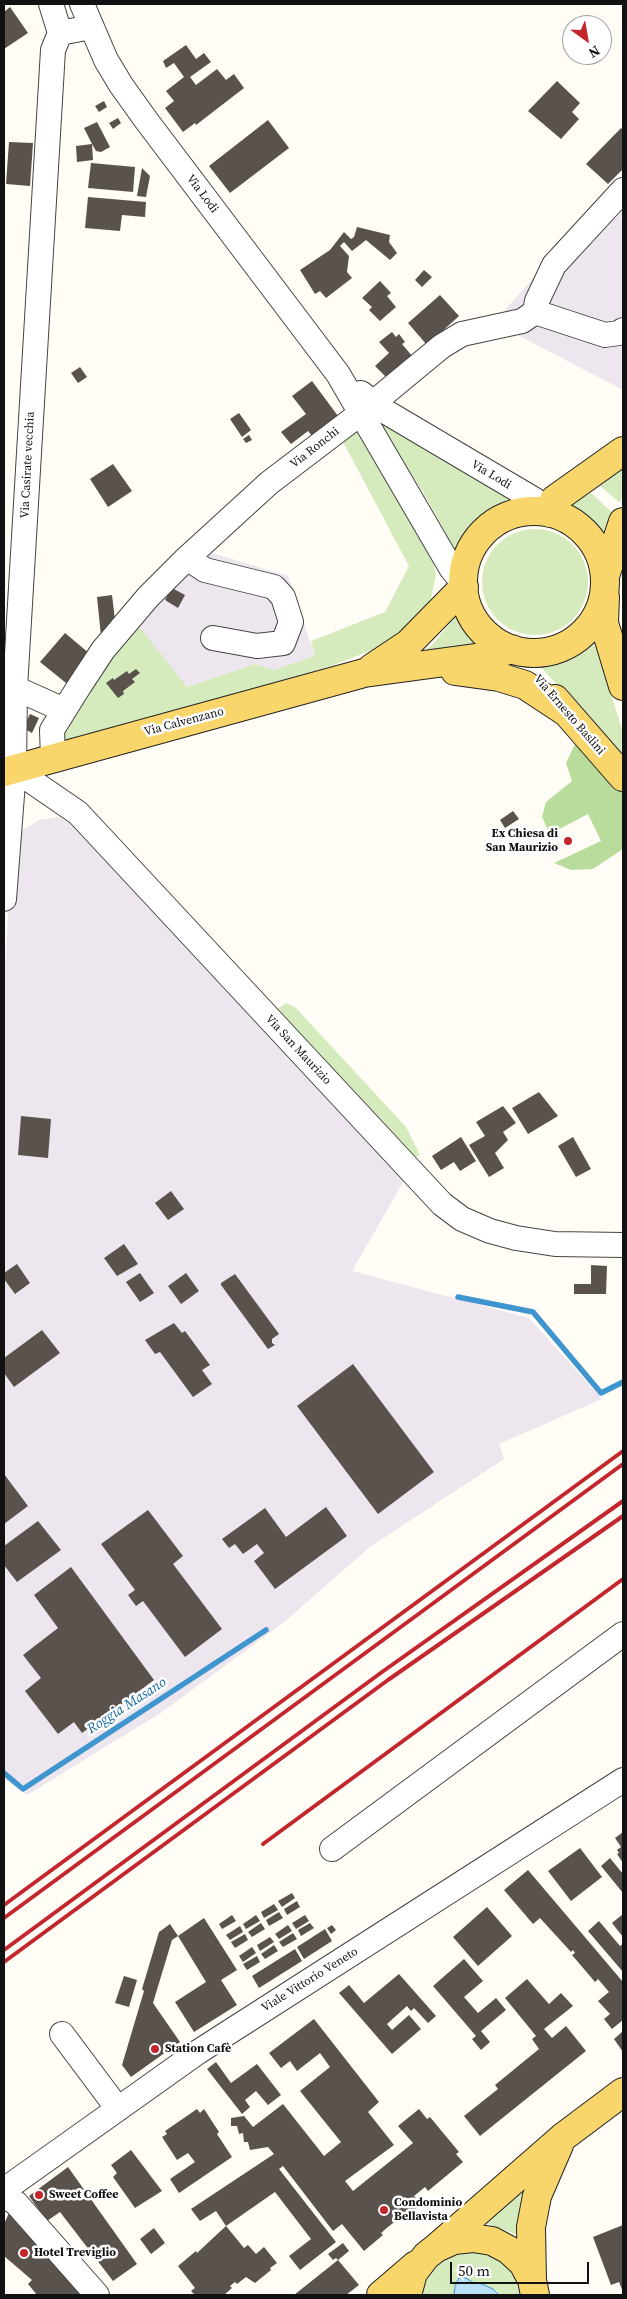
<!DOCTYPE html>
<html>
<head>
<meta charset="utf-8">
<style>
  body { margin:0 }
  #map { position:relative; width:627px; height:2299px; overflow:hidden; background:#fffdf5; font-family:"Source Serif 4",serif }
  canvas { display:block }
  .frame { position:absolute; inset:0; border:5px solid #111; pointer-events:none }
  .north { position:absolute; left:562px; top:15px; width:50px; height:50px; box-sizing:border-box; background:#fff; border:1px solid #a0a0a0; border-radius:50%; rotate:148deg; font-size:14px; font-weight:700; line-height:20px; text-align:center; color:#111 }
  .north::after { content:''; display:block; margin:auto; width:18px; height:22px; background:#c4262e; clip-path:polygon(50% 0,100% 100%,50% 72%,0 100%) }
  .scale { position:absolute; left:450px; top:2262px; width:139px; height:22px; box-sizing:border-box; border:2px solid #111; border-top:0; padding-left:6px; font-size:15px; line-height:18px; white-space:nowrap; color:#111; -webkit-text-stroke:4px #fff; paint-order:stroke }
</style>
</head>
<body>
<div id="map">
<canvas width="627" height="2299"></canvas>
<div class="frame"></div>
<div class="north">N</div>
<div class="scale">50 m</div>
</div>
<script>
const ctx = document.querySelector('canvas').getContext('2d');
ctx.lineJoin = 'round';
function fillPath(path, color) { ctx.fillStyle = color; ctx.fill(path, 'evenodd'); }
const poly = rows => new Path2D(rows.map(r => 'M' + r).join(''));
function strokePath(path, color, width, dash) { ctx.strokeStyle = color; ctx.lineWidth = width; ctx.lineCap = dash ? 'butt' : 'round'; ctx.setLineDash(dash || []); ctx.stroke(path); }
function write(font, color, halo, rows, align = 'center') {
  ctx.font = font + ' "Source Serif 4",serif'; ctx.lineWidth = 5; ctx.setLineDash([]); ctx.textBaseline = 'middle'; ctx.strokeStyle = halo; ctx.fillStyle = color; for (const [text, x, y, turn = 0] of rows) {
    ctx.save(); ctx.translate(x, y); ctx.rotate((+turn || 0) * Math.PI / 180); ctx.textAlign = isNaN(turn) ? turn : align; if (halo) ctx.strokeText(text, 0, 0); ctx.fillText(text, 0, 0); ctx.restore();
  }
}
const industrial = poly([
  [623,178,623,390,512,332,503,312],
  [212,553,288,576,315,656,274,670,255,664,186,687,138,625,173,586],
  [59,817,85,833,405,1179,352,1271,529,1318,602,1399,499,1444,504,1459,370,1547,283,1623,162,1712,27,1795,4,1779,4,984,12,852,17,834,39,820]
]);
const green = poly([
  [374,417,516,502,516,504,483,522,474,530,458,555,423,492,374,419],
  [357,427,431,553,436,575,430,604,410,627,378,648,328,667,202,703,73,746,65,746,58,729,108,657,138,625,187,687,255,664,274,670,315,656,311,641,385,612,409,566,342,440],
  [623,468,623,493,620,503,600,486],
  [591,493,614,514,604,539,600,538,589,524,567,508,567,505],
  '482 582a53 53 0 1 1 106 0a53 53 0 1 1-106 0Z',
  [459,612,478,639,489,650,419,655,433,644],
  [590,639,594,641,623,732,623,757,538,664,540,662,563,657],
  [286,1003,295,1007,406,1127,420,1155,416,1157,275,1011],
  [526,2185,522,2203,520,2236,480,2221],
  [474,2248,506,2260,526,2295,499,2295,497,2291,482,2284,455,2286,454,2295,417,2295,420,2284,441,2257]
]);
const forest = poly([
  [575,744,623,794,623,849,593,869,571,870,554,863,601,841,588,814,550,834,542,817,546,802,572,781,566,763]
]);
const water = poly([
  [459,2278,466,2278,472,2282,482,2284,493,2289,499,2295,454,2295,455,2286,459,2278]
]);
const stream = poly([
  [458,1297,533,1312,601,1393,623,1382],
  [4,1773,23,1789,266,1630]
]);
const building = poly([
  [10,7,28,33,4,49,4,12],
  [186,45,196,59,204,53,211,62,190,77,196,85,217,69,226,80,234,74,244,88,196,125,195,123,183,132,165,108,174,101,166,91,184,77,174,63,166,68,163,61],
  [557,81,580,103,572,112,579,119,561,139,528,111],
  [104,101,107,107,99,112,95,106],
  [118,118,121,123,113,129,109,123],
  [268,120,289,148,230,193,209,166],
  [97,122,110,147,101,152,96,151,92,144,93,160,77,162,76,146,92,144,84,128],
  [621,128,623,130,623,169,608,184,586,164],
  [9,142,33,143,30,186,6,184],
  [91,163,135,167,133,192,88,188],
  [142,168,150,176,146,197,137,196],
  [88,197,146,202,145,217,122,215,120,231,85,228],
  [357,227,390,235,389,242,397,253,390,260,366,240,352,251,344,242,340,246,349,256,347,272,352,278,326,298,320,291,315,294,300,270,330,250,344,232,351,239,354,237],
  [424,270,432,277,422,287,415,280],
  [380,281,391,293,387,296,396,307,380,321,369,310,372,307,362,298],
  [440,295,459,316,427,345,408,323],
  [392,332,396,337,399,334,405,342,402,344,413,357,388,379,375,366,389,353,379,342],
  [80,367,87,377,78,383,71,373],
  [312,381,338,416,312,436,308,431,291,444,281,432,306,414,292,396],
  [239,413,251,430,242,437,230,419],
  [249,435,252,440,246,443,243,439],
  [113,464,132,491,108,507,90,479],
  [172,588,185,595,178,608,165,600],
  [112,595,115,620,101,636,97,597],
  [65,633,90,654,66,683,40,662],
  [136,669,140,673,132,679,135,682,123,691,124,694,118,698,106,683,113,678,114,680,127,671,129,674],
  [30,714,39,718,32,733,23,728],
  [513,811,519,819,505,828,500,820],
  [539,1092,558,1116,528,1134,512,1108],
  [503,1106,516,1123,503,1132,508,1140,495,1153,504,1168,489,1177,469,1145,485,1136,476,1122],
  [21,1116,51,1119,48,1158,18,1155],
  [461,1137,476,1161,460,1171,454,1162,441,1170,432,1156],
  [573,1137,591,1169,576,1177,558,1146],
  [171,1191,184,1209,168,1220,155,1203],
  [124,1244,138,1264,117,1276,104,1258],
  [17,1264,30,1283,15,1294,4,1279,4,1273],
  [591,1265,607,1266,606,1294,574,1294,574,1284,591,1284],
  [140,1273,154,1293,140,1302,126,1282],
  [186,1273,199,1291,181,1304,168,1286],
  [235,1274,279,1334,272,1339,272,1343,275,1345,268,1349,221,1285,221,1283],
  [174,1323,182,1333,185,1331,210,1365,202,1370,212,1384,193,1397,160,1352,155,1354,145,1340],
  [42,1330,60,1353,14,1387,4,1373,4,1358],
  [353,1364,434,1472,378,1514,297,1406],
  [4,1474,28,1506,4,1524],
  [326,1507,347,1536,275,1589,254,1561,264,1553,257,1544,243,1554,235,1544,229,1548,222,1539,265,1508,286,1537],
  [148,1510,183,1556,173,1564,222,1629,185,1657,143,1601,136,1606,128,1595,135,1590,101,1544],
  [38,1521,61,1550,17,1582,4,1565,4,1546],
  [71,1567,154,1680,82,1733,74,1722,58,1734,25,1691,41,1678,23,1655,58,1628,34,1595],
  [623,1832,623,1863,617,1854,619,1853,617,1850,621,1847,615,1838],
  [580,1848,602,1877,571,1901,548,1871],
  [610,1858,623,1874,623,1893,601,1866],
  [528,1870,623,1982,623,2020,612,2029,604,2019,610,2014,598,2001,609,1992,598,1979,595,1982,572,1955,575,1953,573,1950,571,1952,540,1918,533,1924,504,1890],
  [292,1893,295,1898,282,1907,278,1901],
  [297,1901,300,1907,287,1915,284,1909],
  [274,1904,278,1910,264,1918,261,1912],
  [487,1907,512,1936,478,1966,453,1937],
  [279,1912,283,1918,269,1926,266,1920],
  [623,1914,623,1937,612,1923],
  [232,1915,236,1921,222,1929,219,1924],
  [256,1915,260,1921,246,1929,243,1924],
  [305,1915,309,1921,296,1929,292,1923],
  [204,1918,237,1970,221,1980,237,2005,194,2032,175,2002,206,1982,178,1936,172,1940,153,2003,180,2042,131,2077,122,2065,144,1991,142,1989,159,1932,170,1924,178,1936],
  [599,1921,620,1946,623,1944,623,1972,588,1931],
  [261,1923,265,1929,252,1937,248,1932],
  [310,1923,314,1928,301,1936,298,1930],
  [288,1925,292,1931,279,1939,275,1934],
  [332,1925,336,1930,331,1934,327,1928],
  [240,1926,243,1932,230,1940,226,1935],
  [325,1929,332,1941,304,1959,297,1947],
  [293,1933,297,1939,283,1947,279,1942],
  [245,1934,248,1940,235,1948,231,1942],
  [270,1937,274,1942,260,1951,257,1945],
  [274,1945,278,1951,265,1959,261,1954],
  [252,1947,256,1953,243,1962,239,1956],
  [295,1949,302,1961,259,1988,252,1976],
  [257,1956,260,1962,247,1970,243,1964],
  [464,1959,483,1981,464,1997,478,2013,496,1998,506,2010,481,2031,490,2042,481,2050,472,2039,476,2036,433,1986],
  [399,1974,436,2016,428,2023,414,2008,411,2011,407,2006,387,2024,392,2030,409,2015,421,2029,392,2054,339,1993,349,1985,364,2003],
  [124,1976,137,1980,129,2007,115,2003],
  [527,1979,549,2004,561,1993,573,2006,544,2029,552,2038,566,2026,586,2051,480,2136,464,2116,498,2089,495,2085,539,2049,532,2039,536,2036,505,1998],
  [314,2019,379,2102,368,2112,394,2145,345,2181,353,2191,413,2143,398,2126,419,2109,427,2119,430,2117,459,2152,456,2154,463,2162,428,2191,425,2187,414,2196,421,2204,405,2218,403,2215,388,2227,381,2233,383,2235,364,2251,342,2224,333,2231,283,2166,279,2169,336,2242,300,2270,289,2256,311,2239,275,2192,226,2226,244,2248,248,2245,256,2254,264,2247,277,2263,270,2268,271,2270,255,2283,246,2277,237,2284,235,2282,230,2286,232,2288,224,2295,195,2295,191,2291,195,2288,178,2266,196,2251,197,2253,226,2226,216,2211,200,2221,191,2209,274,2154,268,2147,250,2150,248,2142,244,2142,243,2133,239,2134,237,2126,231,2126,231,2118,244,2116,253,2127,283,2104,324,2156,341,2142,300,2091,330,2067,320,2053,297,2071,290,2061,281,2068,269,2053],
  [623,2031,623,2052,614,2039],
  [216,2062,231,2083,257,2064,281,2095,268,2105,256,2091,245,2100,250,2107,242,2114,207,2069],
  [197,2109,200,2113,204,2109,219,2132,217,2134,232,2157,179,2193,170,2179,195,2162,188,2153,177,2160,162,2137,167,2134,165,2131],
  [131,2150,162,2191,135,2208,113,2177,117,2173,111,2165],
  [68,2167,137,2264,113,2281,60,2212,47,2221,29,2196],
  [9,2213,53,2261,52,2262,81,2295,37,2295,28,2284,32,2280,4,2256,4,2224],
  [623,2225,623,2292,619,2282,611,2285,593,2237],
  [154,2228,165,2243,151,2254,140,2239],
  [343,2243,349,2251,338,2260,336,2258,333,2260,328,2254],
  [338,2260,359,2285,346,2295,294,2295]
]);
const minor = poly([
  [51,4,60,33],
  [82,4,106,60,121,85,146,120,338,374,451,568,463,583],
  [535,312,605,335,619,333,623,330],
  [361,393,381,409,535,500,541,512],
  [187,558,205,570,274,587,283,597,291,622,283,643,257,646,213,638],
  [5,680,15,688,64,710],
  [53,758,52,730,80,685,103,650,148,597,187,558,269,483,361,413,442,346,462,334,522,321,535,312,537,301,554,265,623,190],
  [14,769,78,813,442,1204,462,1219,490,1231,516,1238,555,1244,623,1245],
  [4,899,14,769,15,688,53,50,60,33,91,27],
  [332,1849,623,1634],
  [62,2034,118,2109],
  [4,2190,198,2052,623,1780],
  [4,2196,16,2203,97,2295]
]);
const major = poly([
  '463 582a71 71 0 1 1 142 0a71 71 0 1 1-142 0Z',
  [550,513,554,500,623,451],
  [605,576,623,522],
  [605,597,604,623,623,686],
  [372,668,408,644,464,587],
  [455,671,499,677,525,685,566,712],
  [555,699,623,777],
  [4,772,364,673,490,656,512,649],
  [436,2248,563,2137,623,2092],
  [532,2280,531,2227,537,2196,559,2145],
  [381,2295,416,2265],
  [407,2295,413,2273,426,2256,436,2248,454,2240,473,2238,492,2241,509,2250,523,2263,532,2280,535,2295]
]);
const rail = poly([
  [263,1844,623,1579],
  [4,1905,623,1451],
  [4,1918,623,1464],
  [4,1950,382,1672,623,1501],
  [4,1962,388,1680,623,1516]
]);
const markers = [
  [568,841,5,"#c4262e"],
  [155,2049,5,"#c4262e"],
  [39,2195,5,"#c4262e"],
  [384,2210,5,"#c4262e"],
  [24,2253,5,"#c4262e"]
];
const streetNames = [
  ["Via Lodi",202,194,53],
  ["Via Ronchi",315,448,-38],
  ["Via Casirate vecchia",28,465,-87],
  ["Via Lodi",491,475,31],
  ["Via Ernesto Baslini",569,715,49],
  ["Via Calvenzano",184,722,-15],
  ["Via San Maurizio",298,1050,47],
  ["Viale Vittorio Veneto",310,1980,-32]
];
const poiNames = [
  ["Ex Chiesa di",558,834,"right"],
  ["San Maurizio",558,848,"right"],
  ["Station Cafè",165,2049],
  ["Sweet Coffee",49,2195],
  ["Condominio",394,2203],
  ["Bellavista",394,2217],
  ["Hotel Treviglio",34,2253]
];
const waterNames = [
  ["Roggia Masano",127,1706,-33]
];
fillPath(industrial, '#eee6ef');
fillPath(green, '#d5ebbd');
fillPath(forest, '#b9dc9c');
fillPath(water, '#b9e0f7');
strokePath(water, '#3f96cf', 1);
strokePath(stream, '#3f96cf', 5.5);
fillPath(building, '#5a524d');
strokePath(minor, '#444', 26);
strokePath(major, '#222', 30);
strokePath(minor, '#fff', 24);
strokePath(major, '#f9d66b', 28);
strokePath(rail, '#c4262e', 4);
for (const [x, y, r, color] of markers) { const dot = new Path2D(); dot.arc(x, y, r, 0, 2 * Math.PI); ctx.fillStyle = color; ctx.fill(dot); strokePath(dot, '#fff', 2); }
write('12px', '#111', '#fff', streetNames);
write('bold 12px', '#111', '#fff', poiNames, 'left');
write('italic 14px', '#1768a6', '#fff', waterNames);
</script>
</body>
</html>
